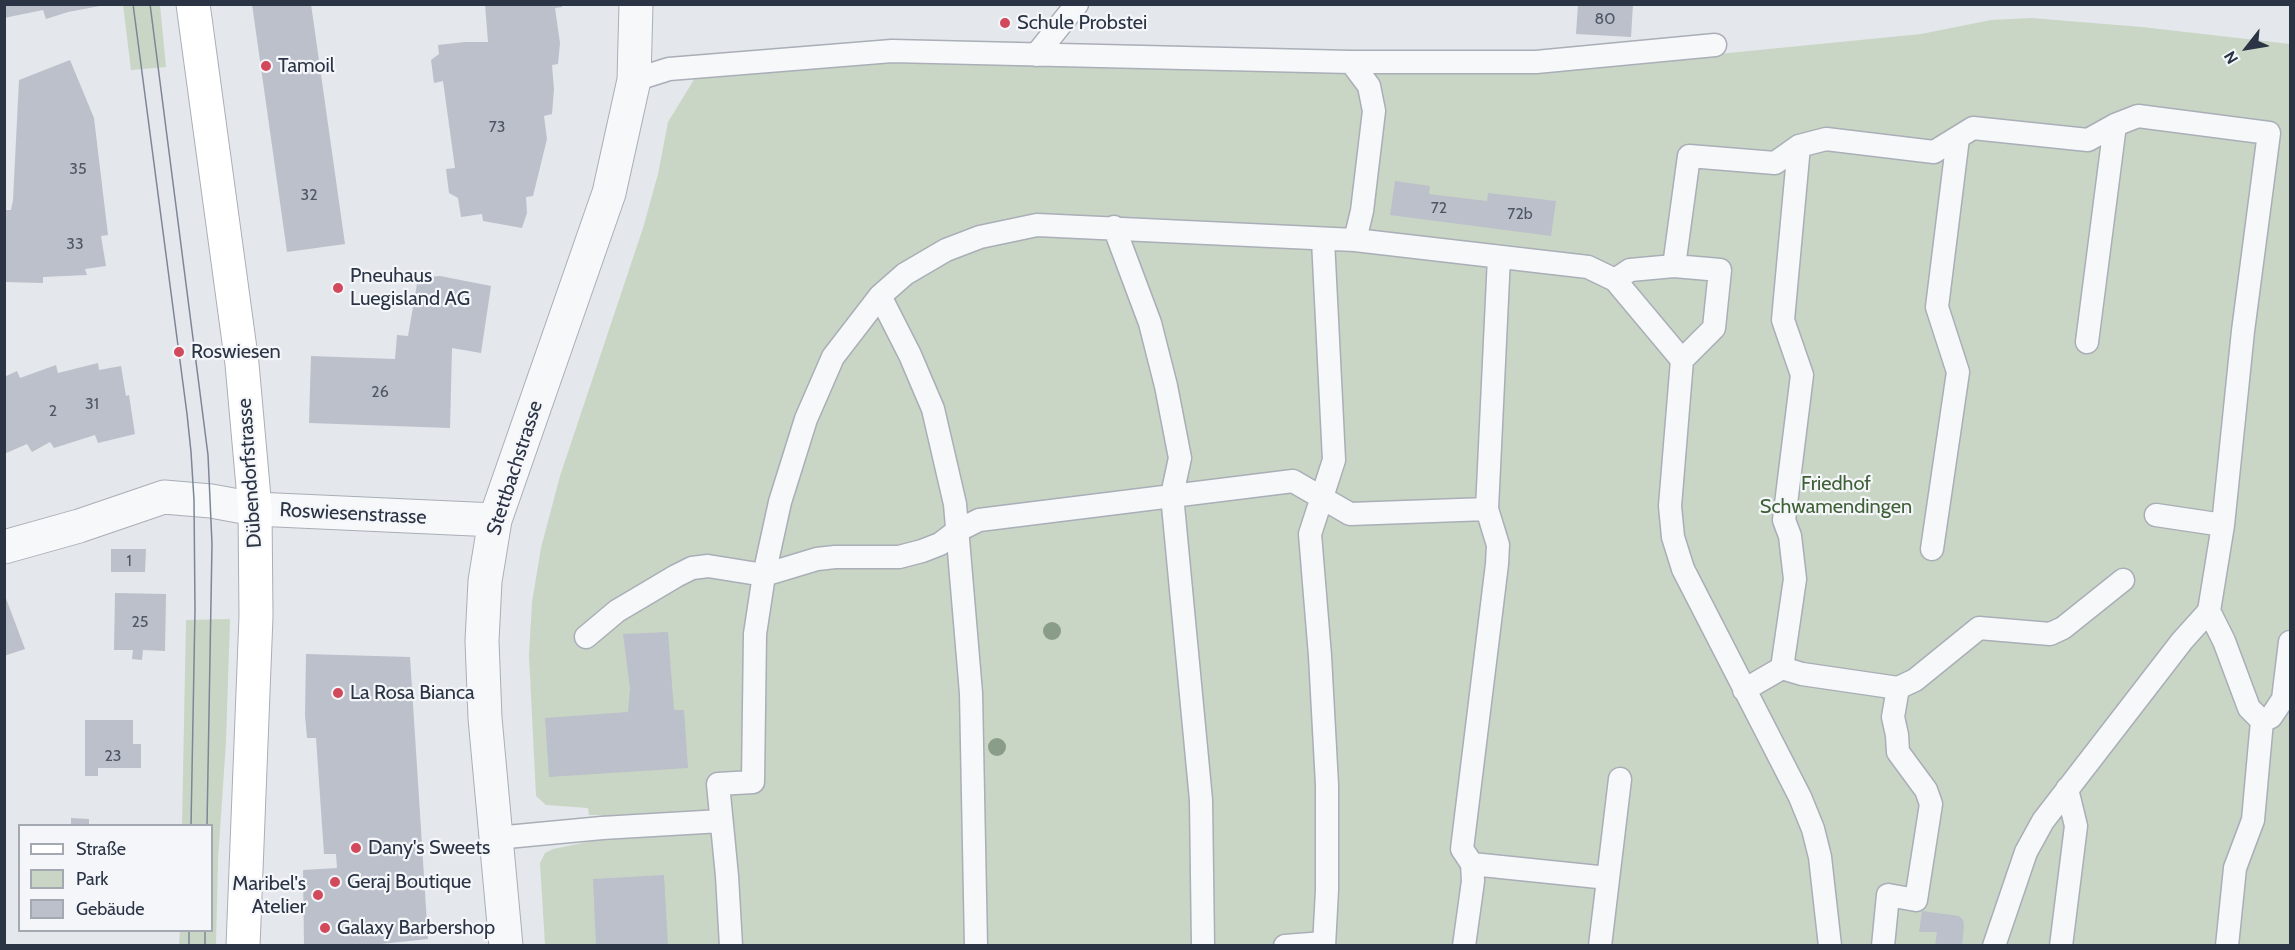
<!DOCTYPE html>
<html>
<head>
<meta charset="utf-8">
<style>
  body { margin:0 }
  #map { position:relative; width:2295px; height:950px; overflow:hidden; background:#e4e7ec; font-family:Cabin,sans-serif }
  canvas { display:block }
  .frame { position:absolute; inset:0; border:6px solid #2b3445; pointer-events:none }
  .legend { position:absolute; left:18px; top:824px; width:195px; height:108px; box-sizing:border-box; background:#f4f6f9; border:2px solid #a4a8b1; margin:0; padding:8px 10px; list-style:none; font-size:18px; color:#2b3445 }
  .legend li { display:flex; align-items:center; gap:12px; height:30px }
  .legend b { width:30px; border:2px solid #a4a8b1 }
  .north { position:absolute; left:2217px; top:18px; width:60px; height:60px; -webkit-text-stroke:4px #f4f6f9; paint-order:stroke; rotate:239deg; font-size:16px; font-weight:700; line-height:24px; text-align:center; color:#2b3445 }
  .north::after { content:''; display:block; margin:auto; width:21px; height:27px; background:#2b3445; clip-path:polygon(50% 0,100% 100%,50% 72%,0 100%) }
</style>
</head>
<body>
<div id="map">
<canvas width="2295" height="950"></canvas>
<div class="frame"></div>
<ul class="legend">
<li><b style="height:8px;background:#fff"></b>Straße</li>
<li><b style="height:16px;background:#c9d6c5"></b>Park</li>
<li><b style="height:16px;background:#bbc0ca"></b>Gebäude</li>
</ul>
<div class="north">N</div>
</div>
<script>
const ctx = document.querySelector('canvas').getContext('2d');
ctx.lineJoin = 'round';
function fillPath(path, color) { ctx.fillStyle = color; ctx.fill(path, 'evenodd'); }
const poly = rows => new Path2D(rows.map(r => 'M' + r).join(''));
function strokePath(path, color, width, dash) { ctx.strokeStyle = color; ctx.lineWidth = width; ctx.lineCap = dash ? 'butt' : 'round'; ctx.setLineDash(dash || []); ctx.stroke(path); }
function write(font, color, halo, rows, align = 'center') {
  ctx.font = font + ' Cabin,sans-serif'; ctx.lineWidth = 4.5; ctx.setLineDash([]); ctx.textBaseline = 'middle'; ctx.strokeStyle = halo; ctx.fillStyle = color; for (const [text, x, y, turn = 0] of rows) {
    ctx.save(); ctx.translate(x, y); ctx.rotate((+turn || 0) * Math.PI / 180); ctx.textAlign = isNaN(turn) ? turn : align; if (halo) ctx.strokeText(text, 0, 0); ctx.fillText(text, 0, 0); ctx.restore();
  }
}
const green = poly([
  [123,5,160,5,166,67,131,70],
  [2031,18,2142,27,2290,44,2290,945,545,945,540,863,545,853,553,849,602,839,601,815,589,815,588,808,546,805,536,796,529,656,532,602,541,548,560,476,643,228,658,174,668,122,695,78,894,62,1382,72,1536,72,1921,34,1991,20],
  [230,619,226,742,218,860,216,945,179,945,180,931,212,930,212,826,182,825,186,620]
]);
const building = poly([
  [4,4,100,4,100,6,68,12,46,19,43,10,4,18],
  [252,4,311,4,345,244,287,252],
  [485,4,562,4,562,7,555,8,560,43,558,64,552,65,554,89,552,114,544,116,547,139,533,196,526,197,527,213,522,228,483,221,482,214,461,217,458,198,449,193,446,169,455,168,443,81,434,83,431,60,439,54,438,45,465,42,488,42],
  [1578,4,1633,4,1631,37,1576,34],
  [70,60,94,118,108,235,101,236,106,266,85,269,87,275,43,277,43,283,4,282,4,210,11,210,13,200,19,80],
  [1395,181,1430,186,1429,194,1487,201,1488,193,1556,201,1551,236,1390,215],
  [440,276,491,286,481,353,452,348,450,428,309,423,311,356,395,359,397,335,408,336,418,278],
  [98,363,99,370,121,366,126,396,129,395,135,434,98,443,95,435,54,448,50,442,32,452,27,444,4,454,4,377,17,371,20,378,56,365,58,373],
  [111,549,146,549,145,572,111,572],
  [4,593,25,649,4,656],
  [115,593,166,594,165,651,143,650,142,660,132,659,133,650,114,650],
  [668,632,674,710,684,710,688,768,549,777,545,718,628,712,630,688,623,634],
  [306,654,410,657,428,939,362,946,304,946,303,870,337,868,336,854,324,854,316,738,307,738,305,715],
  [85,720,133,720,133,744,141,744,141,768,98,768,98,776,85,776],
  [71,818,89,819,89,826,71,826],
  [664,875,668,946,596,946,593,879],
  [1922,911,1959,916,1963,920,1964,926,1962,946,1935,946,1937,932,1919,932]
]);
const lane = poly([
  [1036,55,1077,4],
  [1351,62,1369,86,1374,111,1362,211,1355,240],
  [634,80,669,69,892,51,1351,62,1536,62,1715,45],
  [1114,227,1150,323,1166,386,1180,458,1172,495,1201,800,1203,946],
  [1323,240,1334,460,1310,534,1320,656,1327,785,1327,890,1324,946],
  [1674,266,1689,156,1775,163,1799,146,1826,139,1934,152,1973,128,2088,140,2115,125,2138,116,2269,133,2243,331,2223,525,2209,611,2182,641,2043,821,2026,852,1994,946],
  [880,296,910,355,933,409,955,504,971,693,976,946],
  [2087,342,2115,125],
  [1682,360,1670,506,1673,537,1683,569,1800,797,1813,829,1820,857,1830,946],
  [2156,515,2223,525],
  [1932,549,1958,372,1937,307,1958,138],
  [2209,611,2224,641,2249,708,2262,721,2271,717,2283,699,2290,642],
  [586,637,617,611,676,576,692,568,708,566,764,575,817,559,835,557,899,557,922,551,940,544,957,531,979,520,1293,481,1350,514,1487,509],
  [1782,668,1795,579,1790,536,1784,520,1802,375,1783,320,1799,146],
  [1744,690,1782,668,1802,674,1898,688,1915,680,1979,628,2050,634,2063,628,2123,580],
  [496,838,602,828,721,821],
  [1472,864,1608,878],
  [731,946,727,876,718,784,753,782,755,634,764,575,780,502,806,419,833,357,880,296,905,274,946,250,980,237,1037,225,1355,240,1588,267,1615,280,1682,360,1714,328,1720,270,1674,266,1630,270,1615,280],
  [1285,946,1324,943],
  [1464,946,1473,881,1472,864,1462,849,1497,564,1498,545,1487,509,1499,257],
  [1600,946,1620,779],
  [1883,946,1888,895,1916,900,1931,804,1926,790,1898,752,1897,735,1893,717,1898,688],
  [2061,946,2076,826,2067,789],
  [2227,946,2235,868,2253,820,2262,721]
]);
const street = poly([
  [4,547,79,526,164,497,211,501,255,509,495,520],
  [506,946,485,718,482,641,485,581,495,520,609,193,634,80,636,4]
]);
const secondary = poly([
  [193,4,242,364,255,509,256,616,243,946]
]);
const tram = poly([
  [133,4,187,414,191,452,194,500,195,610,191,826],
  [150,4,208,455,212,544,207,826],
  [189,946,189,930],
  [205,946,205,930]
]);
const trees = [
  [1052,631],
  [997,747]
];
const markers = [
  [1005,23,6,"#d1495b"],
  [266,66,6,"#d1495b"],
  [338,288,6,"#d1495b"],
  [179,352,6,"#d1495b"],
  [338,693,6,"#d1495b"],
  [356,848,6,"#d1495b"],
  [335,882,6,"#d1495b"],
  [318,895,6,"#d1495b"],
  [325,928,6,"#d1495b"]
];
const numberNames = [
  ["80",1605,19],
  ["73",497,127],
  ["35",78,169],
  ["32",309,195],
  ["72",1439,208],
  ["72b",1520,214],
  ["33",75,244],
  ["26",380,392],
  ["31",92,404],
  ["2",53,411],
  ["1",129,561],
  ["25",140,622],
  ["23",113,756]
];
const poiNames = [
  ["Schule Probstei",1017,23],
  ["Tamoil",278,66],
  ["Pneuhaus",350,276],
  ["Luegisland AG",350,299],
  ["Roswiesen",191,352],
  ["La Rosa Bianca",350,693],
  ["Dany's Sweets",368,848],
  ["Geraj Boutique",347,882],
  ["Maribel's",306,884,"right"],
  ["Atelier",306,907,"right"],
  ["Galaxy Barbershop",337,928]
];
const streetNames = [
  ["Stettbachstrasse",515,468,-72],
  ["Dübendorfstrasse",250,473,-94],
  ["Roswiesenstrasse",353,514,3]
];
const parkNames = [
  ["Friedhof",1836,484],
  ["Schwamendingen",1836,507]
];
fillPath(green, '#c9d6c5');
fillPath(building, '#bbc0ca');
strokePath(lane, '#a9aeb7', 25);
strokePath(street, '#a9aeb7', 35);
strokePath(secondary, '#a9aeb7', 35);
strokePath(lane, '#f7f8fa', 22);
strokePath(street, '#f7f8fa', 33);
strokePath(secondary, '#fff', 33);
strokePath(tram, '#7d8696', 1.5);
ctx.fillStyle = '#899d89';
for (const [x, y] of trees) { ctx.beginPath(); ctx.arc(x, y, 9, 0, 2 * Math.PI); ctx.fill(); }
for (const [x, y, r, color] of markers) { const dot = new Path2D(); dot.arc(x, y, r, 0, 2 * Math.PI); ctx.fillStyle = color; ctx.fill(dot); strokePath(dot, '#f4f6f9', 2); }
write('16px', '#4f5766', null, numberNames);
write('20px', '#2b3445', '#f4f6f9', poiNames, 'left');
write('20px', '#2b3445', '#f4f6f9', streetNames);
write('20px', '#3f6138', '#f4f6f9', parkNames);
</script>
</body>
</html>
